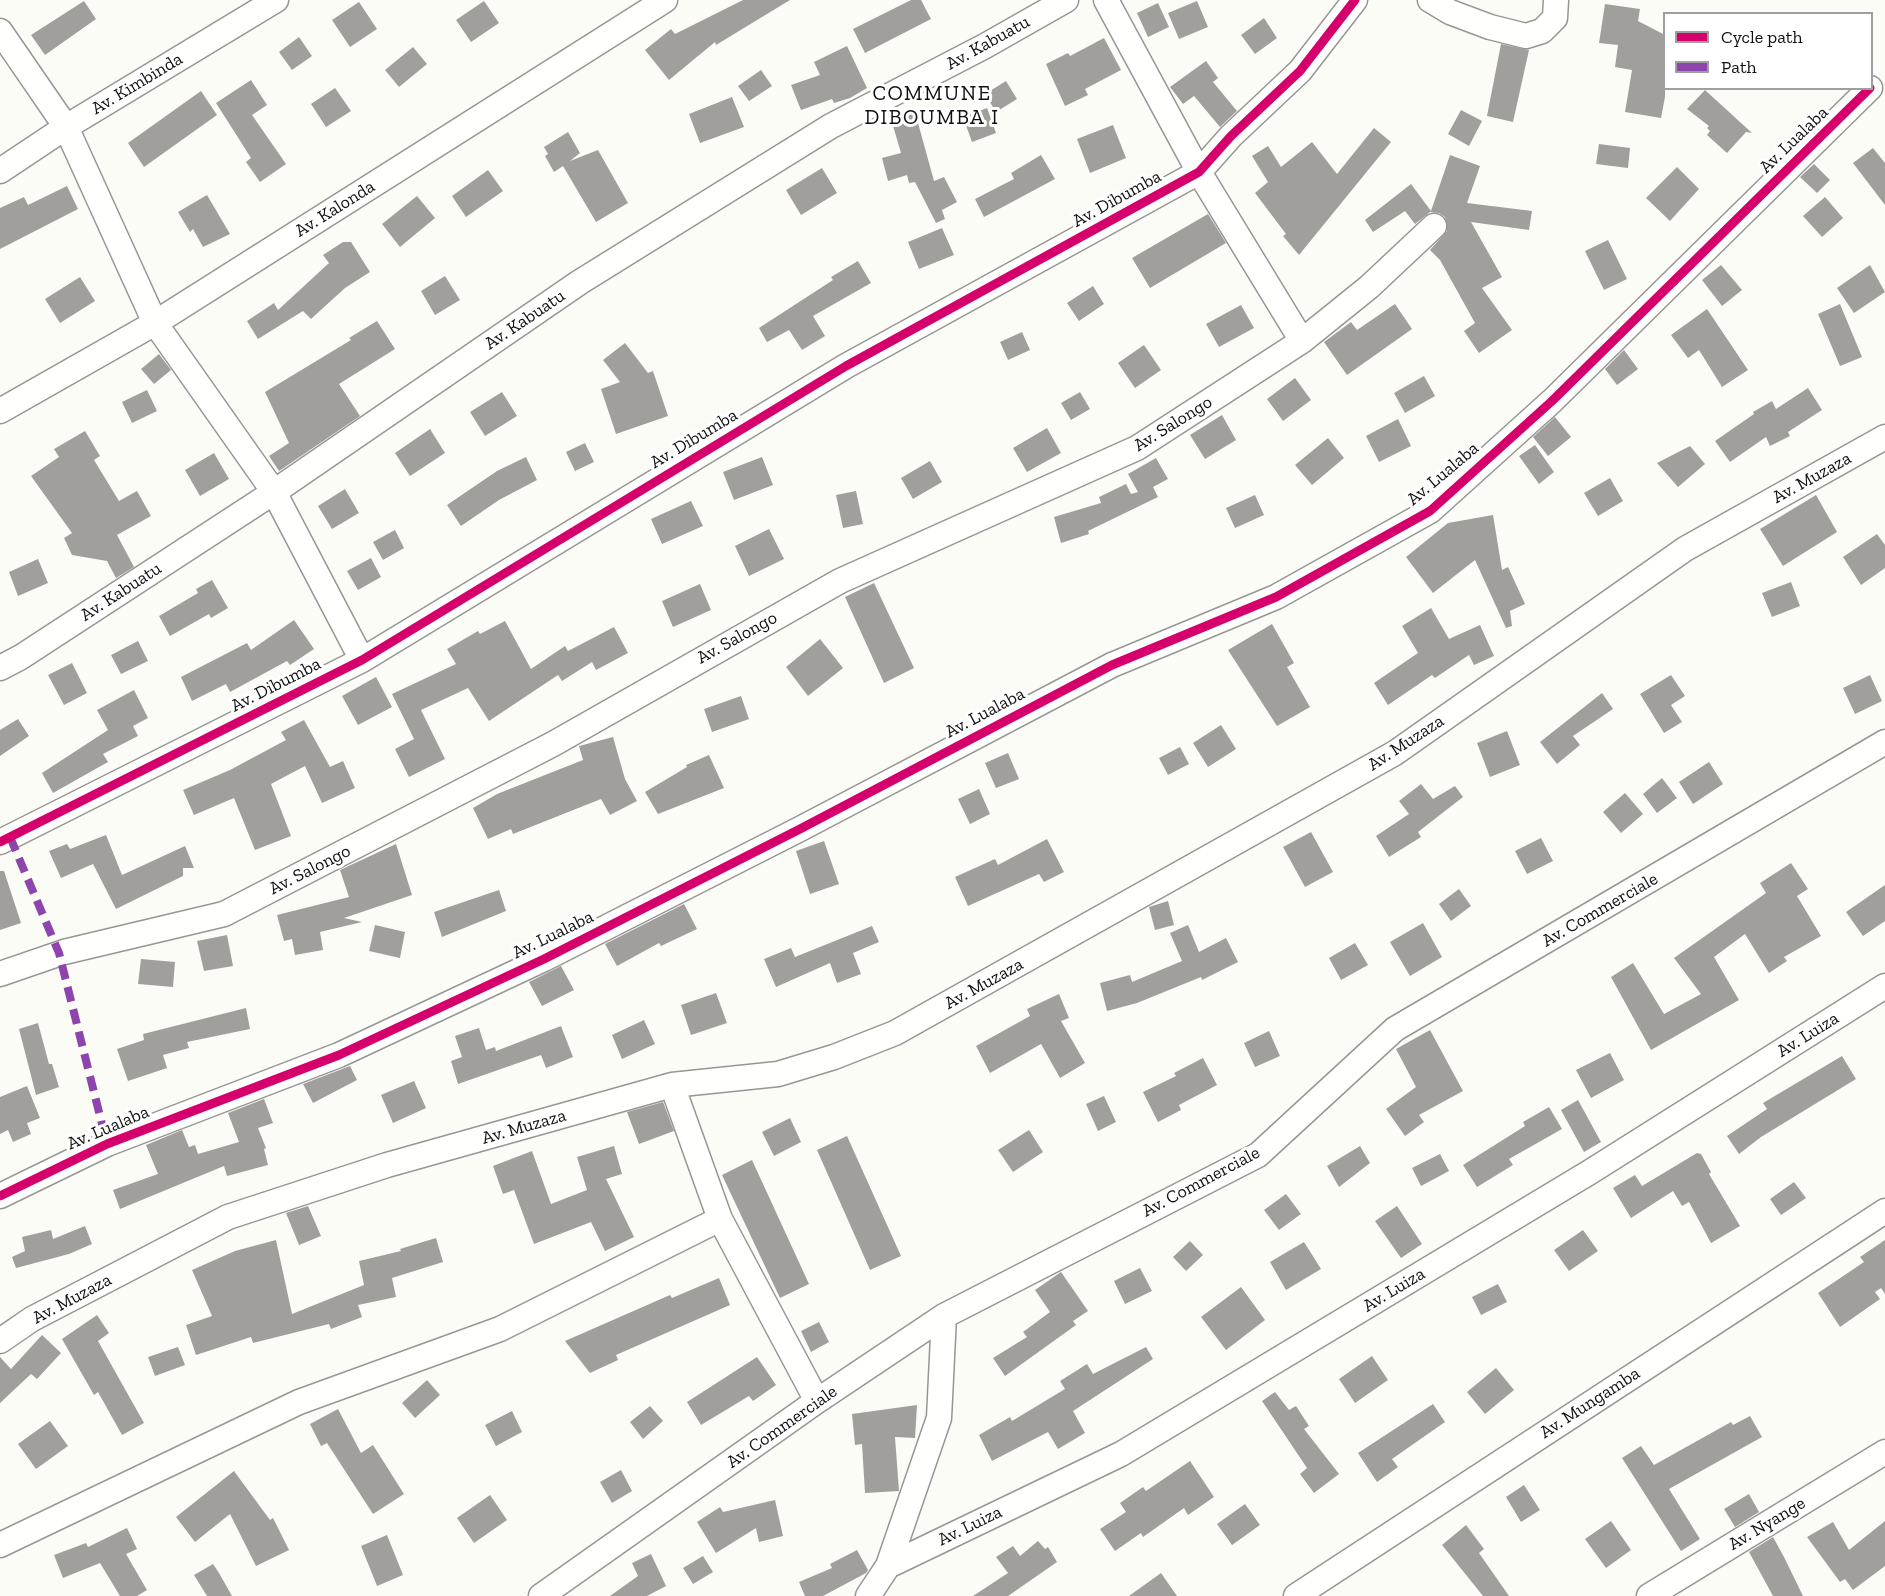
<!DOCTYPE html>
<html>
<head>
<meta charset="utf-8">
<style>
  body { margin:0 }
  #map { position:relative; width:1885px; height:1596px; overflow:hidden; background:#fcfcf7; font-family:"Zilla Slab",serif }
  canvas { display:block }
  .legend { position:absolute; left:1663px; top:12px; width:210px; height:78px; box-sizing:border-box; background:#fff; border:2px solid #9f9f9f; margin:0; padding:8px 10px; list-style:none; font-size:18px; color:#101010 }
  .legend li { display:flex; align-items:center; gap:12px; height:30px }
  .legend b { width:30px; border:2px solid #9f9f9f }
</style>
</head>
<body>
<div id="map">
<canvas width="1885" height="1596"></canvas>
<ul class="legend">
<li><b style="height:8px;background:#d6006c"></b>Cycle path</li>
<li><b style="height:8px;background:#8e44ad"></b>Path</li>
</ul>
</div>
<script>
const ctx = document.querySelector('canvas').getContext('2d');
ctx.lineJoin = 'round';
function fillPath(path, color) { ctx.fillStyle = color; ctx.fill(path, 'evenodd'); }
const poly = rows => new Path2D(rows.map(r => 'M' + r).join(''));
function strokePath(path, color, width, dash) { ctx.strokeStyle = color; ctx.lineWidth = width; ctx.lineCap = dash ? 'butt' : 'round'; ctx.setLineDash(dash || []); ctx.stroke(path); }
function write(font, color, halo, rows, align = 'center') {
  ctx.font = font + ' "Zilla Slab",serif'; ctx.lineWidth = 6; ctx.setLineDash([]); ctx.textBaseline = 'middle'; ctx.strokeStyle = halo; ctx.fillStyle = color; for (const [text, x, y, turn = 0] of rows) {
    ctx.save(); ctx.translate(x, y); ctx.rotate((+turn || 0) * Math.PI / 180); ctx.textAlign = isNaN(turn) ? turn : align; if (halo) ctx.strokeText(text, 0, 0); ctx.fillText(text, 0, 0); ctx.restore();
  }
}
const building = poly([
  [743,0,790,0,716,45,715,42,669,80,645,50,671,29,675,34],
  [911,0,921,0,931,19,865,53,853,29],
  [84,1,96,19,45,55,31,35],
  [484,1,499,23,471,42,456,20],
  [1197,1,1208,27,1179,39,1168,13],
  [359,2,377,29,350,47,332,20],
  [1158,3,1169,27,1148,37,1137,13],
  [1605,4,1640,9,1638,21,1665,35,1665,97,1661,118,1625,112,1632,70,1615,67,1618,45,1599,43],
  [1264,18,1277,38,1255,54,1241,35],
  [299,37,312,56,292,70,279,52],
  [1104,38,1121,70,1085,89,1088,95,1065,106,1046,64,1068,53,1070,56],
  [1501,44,1529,50,1513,122,1487,116],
  [847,46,867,88,850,98,834,103,832,99,801,110,791,85,820,75,814,62],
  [413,47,427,64,399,87,385,70],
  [1206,61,1218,78,1213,82,1237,111,1220,127,1194,96,1183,104,1170,87],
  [761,70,772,86,749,101,738,86],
  [251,80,267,105,252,115,286,164,260,182,246,162,251,158,216,103],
  [1006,81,1017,99,996,112,985,94],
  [335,88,351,111,326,127,311,104],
  [1705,90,1752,133,1746,132,1727,153,1707,135,1710,131,1707,128,1709,126,1687,109],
  [201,91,217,115,144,167,128,143],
  [732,97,744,127,700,143,689,114],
  [987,108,996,133,972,142,963,117],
  [1461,110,1482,121,1469,146,1448,134],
  [915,112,934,181,944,177,957,202,942,210,945,219,936,223,915,182,909,183,907,175,888,181,882,158,901,153,891,119],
  [1113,125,1126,158,1090,173,1077,139],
  [1374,128,1391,142,1299,255,1283,236,1286,234,1255,193,1268,182,1252,156,1268,146,1281,167,1312,142,1337,174],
  [568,132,580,153,570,161,598,150,628,203,596,222,563,166,554,172,545,156,548,154,544,147],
  [1599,144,1630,148,1628,168,1596,164],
  [1873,148,1885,163,1885,205,1853,163],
  [1041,155,1055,179,984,217,975,199,1014,179,1011,173],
  [1450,155,1480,166,1467,203,1532,211,1529,230,1471,222,1502,277,1482,288,1512,330,1479,353,1464,331,1475,323,1440,260,1430,250,1447,231,1445,217,1439,213,1430,212,1415,224,1405,211,1373,232,1365,220,1411,184,1431,211],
  [1814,164,1830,180,1817,193,1800,177],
  [1677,167,1699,189,1670,221,1646,198],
  [822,168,837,193,801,215,786,190],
  [488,170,503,191,466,217,452,196],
  [67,186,78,209,0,249,0,208,24,197,28,205],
  [207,195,230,234,203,247,193,229,190,232,178,212],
  [417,196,435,218,400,247,382,224],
  [1825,197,1843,218,1822,237,1803,216],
  [1208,214,1226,243,1150,288,1132,258],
  [942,228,954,255,919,269,908,242],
  [1608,240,1627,279,1604,290,1585,251],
  [343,242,351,242,370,272,345,288,311,319,303,311,258,339,247,321,274,303,278,310,329,263,323,255],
  [858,261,871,283,813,316,825,336,802,350,789,330,767,342,759,328,833,280,831,277],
  [1721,265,1742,290,1722,306,1702,280],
  [1870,265,1885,292,1854,313,1837,288],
  [445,276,460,300,435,315,421,291],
  [80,277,95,301,60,323,45,299],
  [1093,286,1104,304,1079,321,1067,303],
  [1395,304,1412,329,1347,375,1324,342,1351,322,1357,330],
  [1840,304,1862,357,1840,366,1818,314],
  [1241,305,1254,328,1219,347,1206,324],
  [1707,309,1748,370,1722,387,1699,350,1688,358,1671,335],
  [377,321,395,349,339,384,360,416,279,471,269,456,289,443,265,392,351,340,349,338],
  [1022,332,1030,350,1008,360,1000,342],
  [625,343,648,373,653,371,668,416,616,434,601,389,620,382,603,360],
  [1144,345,1161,370,1135,388,1118,363],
  [1624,350,1638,369,1617,385,1605,369],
  [159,354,171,370,154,384,141,369],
  [1424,376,1435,396,1405,413,1394,393],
  [1295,378,1311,400,1283,421,1267,399],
  [1808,388,1822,410,1788,432,1790,436,1770,446,1766,437,1730,462,1715,441,1754,414,1753,412,1772,401,1776,409],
  [147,390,157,411,132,423,122,402],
  [502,392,517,416,485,436,470,412],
  [1080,392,1090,409,1071,420,1061,403],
  [1222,415,1236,440,1205,459,1190,435],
  [1555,417,1571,437,1548,456,1533,437],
  [1398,419,1411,446,1379,462,1366,436],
  [1047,428,1061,453,1027,472,1013,448],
  [430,429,445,453,410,476,395,453],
  [85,431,100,456,94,460,119,501,137,491,151,516,117,535,134,567,116,578,107,561,72,555,64,538,72,533,31,476,59,457,54,449],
  [1328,438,1344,458,1312,485,1295,465],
  [585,443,594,462,575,471,566,452],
  [1535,445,1554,472,1539,484,1519,456],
  [1690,446,1705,464,1678,487,1657,463],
  [214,453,229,479,200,496,185,470],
  [526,457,537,480,499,500,461,526,447,505,497,471],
  [762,457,773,485,734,500,723,472],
  [1156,458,1168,479,1153,487,1158,497,1088,531,1089,534,1061,543,1054,517,1101,503,1099,497,1126,484,1131,494,1138,492,1128,474],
  [930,461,942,482,913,499,901,478],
  [1610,478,1623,501,1598,516,1584,493],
  [345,489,359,513,332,529,318,506],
  [856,491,863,524,843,528,836,495],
  [1255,495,1264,515,1235,528,1226,508],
  [1816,495,1837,532,1783,566,1760,529],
  [691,501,703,526,662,544,651,519],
  [1493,515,1502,570,1508,567,1525,604,1510,611,1512,626,1506,628,1475,560,1433,593,1406,557,1448,523],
  [769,529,784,559,749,576,735,546],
  [395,530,404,548,383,560,373,542],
  [1877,534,1885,545,1885,568,1861,585,1843,557],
  [371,558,381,577,358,590,347,571],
  [38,559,48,583,18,596,9,572],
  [212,580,228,608,211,618,209,614,170,636,159,616,198,593,196,589],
  [1791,582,1800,606,1772,617,1762,593],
  [874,583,914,668,884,683,845,597],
  [700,584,711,610,673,627,662,601],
  [1431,608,1449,639,1480,625,1494,656,1474,665,1469,655,1435,678,1432,675,1388,705,1374,683,1418,653,1402,626],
  [294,620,314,649,290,665,287,661,230,692,226,684,192,701,181,677,247,643,251,650],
  [505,621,531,669,565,646,568,651,614,627,628,653,596,670,592,662,562,681,558,675,489,721,468,688,421,710,445,759,409,777,395,749,414,739,392,694,456,664,447,649,478,631,480,634],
  [1272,624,1294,663,1287,667,1310,707,1277,726,1228,650],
  [820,639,843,668,808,696,786,667],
  [138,641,148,661,121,674,111,655],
  [72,663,87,693,64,705,48,675],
  [1671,675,1685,696,1671,705,1682,722,1664,733,1640,694],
  [1870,675,1882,701,1855,714,1843,688],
  [376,677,392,707,358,725,342,696],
  [134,690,148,718,133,726,138,736,103,754,108,762,53,793,42,773,108,730,97,710],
  [1602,693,1613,709,1573,736,1580,745,1557,764,1540,742],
  [741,696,749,719,712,732,704,709],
  [18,719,29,736,0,756,0,730],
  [304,720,330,767,343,761,355,788,322,803,305,766,271,784,291,836,255,850,234,798,194,815,183,790,230,770,286,740,281,732],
  [1221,725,1236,749,1208,767,1193,743],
  [1507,731,1520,765,1490,777,1477,743],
  [613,737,625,779,637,801,610,815,601,799,513,834,511,829,488,839,473,808,497,794,583,760,579,746],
  [1180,747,1189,764,1168,775,1159,758],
  [1008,753,1019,779,996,788,985,763],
  [709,755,724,788,658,814,645,792,687,767,686,765],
  [1709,762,1723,784,1693,804,1679,782],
  [1662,778,1677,798,1657,813,1643,794],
  [1421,784,1433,799,1455,786,1463,797,1418,832,1421,837,1389,857,1376,836,1409,814,1399,801],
  [979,789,990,814,970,824,958,799],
  [1625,793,1643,814,1621,833,1603,812],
  [1311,832,1333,872,1305,887,1283,847],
  [106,835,122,875,185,846,194,868,183,868,183,876,116,909,93,864,61,878,49,851,67,844,70,849],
  [1541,838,1553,861,1527,874,1515,851],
  [1047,839,1064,872,1044,882,1039,874,968,906,955,877,995,859,998,865],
  [824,841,839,884,810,894,796,851],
  [396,844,412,895,344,918,362,922,320,932,323,950,295,955,292,939,284,941,277,915,349,897,340,870],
  [1791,863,1808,889,1797,896,1821,936,1784,957,1787,961,1769,973,1745,934,1714,957,1739,1000,1651,1050,1611,977,1633,963,1664,1014,1701,994,1674,958,1766,893,1760,883],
  [0,871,4,871,21,923,0,930],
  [1885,885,1885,921,1863,936,1846,912],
  [1459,889,1471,906,1451,921,1439,904],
  [499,890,506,911,442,937,434,912],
  [1168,901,1174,925,1155,930,1149,907],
  [684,904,697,929,661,946,659,943,617,966,605,944],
  [1423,923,1442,957,1410,976,1390,942],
  [375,925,405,932,400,958,369,951],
  [1188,925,1199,952,1226,938,1238,962,1202,980,1201,977,1137,1003,1107,1011,1100,983,1130,975,1132,982,1182,961,1170,933],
  [872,926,879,942,853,953,861,974,837,983,830,963,776,987,764,959,791,948,795,957],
  [227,935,233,966,204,971,197,941],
  [1355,943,1368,965,1341,980,1329,958],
  [141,959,175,962,173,987,138,984],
  [561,966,574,990,542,1006,529,982],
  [716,993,727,1023,691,1035,681,1005],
  [1059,994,1069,1018,1061,1021,1085,1063,1060,1078,1041,1044,990,1073,976,1046,1030,1016,1027,1009],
  [246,1008,250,1029,187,1042,189,1048,163,1055,167,1068,128,1081,117,1049,144,1040,143,1034],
  [644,1020,655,1044,622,1059,612,1035],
  [38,1023,49,1064,52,1064,59,1087,36,1095,19,1029],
  [561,1026,573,1057,546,1068,541,1055,458,1084,451,1061,462,1057,455,1036,479,1028,486,1050,495,1047,496,1051],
  [1430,1030,1463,1091,1419,1115,1424,1122,1405,1136,1386,1109,1416,1087,1396,1049],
  [1269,1031,1280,1056,1255,1067,1244,1043],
  [1610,1053,1624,1080,1591,1098,1576,1070],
  [1842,1056,1856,1079,1761,1137,1739,1154,1727,1136,1767,1109,1763,1103],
  [1203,1058,1217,1085,1179,1105,1181,1110,1158,1122,1143,1092,1176,1076,1174,1073],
  [350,1066,357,1080,313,1103,303,1084],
  [414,1081,426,1108,393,1123,381,1095],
  [27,1086,40,1118,27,1123,31,1134,13,1142,8,1130,0,1134,0,1097],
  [1104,1096,1116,1122,1098,1131,1086,1104],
  [264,1099,273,1123,258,1128,266,1148,264,1149,268,1165,227,1176,224,1166,120,1209,113,1190,158,1174,146,1145,182,1130,189,1147,195,1145,198,1154,239,1142,228,1113],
  [1578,1100,1601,1142,1584,1152,1561,1110],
  [663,1102,674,1131,639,1144,627,1112],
  [1549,1107,1562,1129,1509,1159,1513,1165,1477,1187,1463,1165,1525,1126,1523,1122],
  [790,1118,801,1142,774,1156,762,1132],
  [1029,1130,1043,1152,1013,1172,998,1150],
  [847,1136,901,1256,870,1270,817,1150],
  [614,1146,622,1174,606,1179,634,1237,605,1251,591,1222,534,1244,514,1190,503,1194,493,1166,532,1151,551,1204,587,1190,577,1157],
  [1360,1146,1370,1163,1339,1187,1327,1166],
  [1697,1153,1701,1154,1711,1172,1709,1174,1740,1226,1711,1243,1689,1202,1682,1206,1673,1191,1631,1218,1613,1188,1635,1175,1642,1186],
  [1440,1154,1449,1171,1421,1186,1412,1168],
  [752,1160,809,1284,780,1298,722,1175],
  [1794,1182,1806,1198,1781,1215,1770,1199],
  [1286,1194,1301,1214,1279,1230,1264,1210],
  [308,1206,321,1236,299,1245,286,1213],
  [1397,1206,1422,1244,1401,1258,1375,1221],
  [85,1226,92,1244,69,1254,16,1268,12,1257,25,1251,22,1237,51,1230,53,1239],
  [1583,1230,1598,1251,1569,1271,1554,1250],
  [436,1238,443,1262,392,1278,396,1297,358,1305,362,1317,331,1329,329,1324,253,1343,251,1337,196,1355,186,1325,212,1316,192,1270,235,1251,276,1240,292,1314,364,1285,359,1261,401,1251,400,1249],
  [1885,1240,1885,1294,1881,1288,1875,1292,1880,1299,1840,1327,1818,1293,1864,1262,1860,1257],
  [1190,1241,1203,1255,1186,1271,1173,1257],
  [1304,1242,1321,1269,1286,1290,1270,1262],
  [1140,1268,1152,1291,1125,1304,1114,1281],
  [1061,1272,1088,1311,1073,1321,1076,1325,1005,1376,993,1358,1027,1337,1023,1332,1050,1312,1035,1290],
  [719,1278,730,1305,616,1355,618,1360,590,1373,565,1341,670,1295,672,1298],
  [1498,1284,1507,1302,1481,1315,1472,1297],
  [1241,1287,1265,1320,1226,1350,1201,1317],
  [97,1315,109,1333,98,1341,144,1423,122,1435,98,1392,94,1395,62,1339],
  [819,1322,829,1342,811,1352,801,1331],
  [42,1335,61,1353,37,1379,31,1374,0,1403,0,1357,11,1369],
  [178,1347,185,1365,155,1376,148,1357],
  [1146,1347,1153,1359,1073,1411,1085,1433,1058,1449,1048,1432,992,1461,979,1435,1010,1417,1012,1421,1065,1389,1060,1381,1087,1364,1093,1374],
  [1372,1356,1388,1380,1355,1403,1339,1379],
  [757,1357,776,1385,753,1401,749,1396,701,1425,687,1402],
  [1496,1368,1514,1390,1485,1414,1467,1392],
  [427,1380,440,1395,415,1418,402,1403],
  [1275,1392,1289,1410,1296,1406,1309,1426,1304,1429,1339,1474,1314,1493,1300,1474,1307,1468,1262,1401],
  [1433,1404,1445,1422,1392,1459,1398,1467,1377,1482,1358,1453],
  [917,1405,915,1438,895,1437,899,1491,865,1493,862,1444,855,1445,852,1414],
  [650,1406,663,1421,643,1439,630,1422],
  [338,1409,361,1453,373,1445,404,1494,373,1514,327,1443,321,1446,310,1424],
  [512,1411,522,1432,496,1446,485,1425],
  [1750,1416,1762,1437,1669,1489,1700,1539,1681,1551,1622,1458,1641,1446,1654,1465,1731,1422,1733,1425],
  [50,1421,68,1446,36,1469,18,1444],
  [1190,1461,1214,1497,1188,1515,1184,1508,1143,1537,1141,1533,1115,1551,1100,1529,1126,1512,1120,1503,1143,1487,1146,1491],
  [621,1470,632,1491,612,1503,600,1482],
  [234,1471,270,1520,273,1518,289,1550,256,1566,230,1514,195,1542,176,1517],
  [1524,1485,1540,1510,1521,1522,1506,1497],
  [1749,1494,1759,1512,1735,1527,1724,1509],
  [490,1495,507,1520,474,1543,457,1518],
  [775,1500,783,1536,759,1542,756,1528,716,1553,697,1522,720,1507,723,1512],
  [1245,1504,1260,1525,1232,1545,1217,1524],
  [1611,1521,1631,1550,1606,1568,1585,1539],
  [1885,1521,1885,1566,1853,1590,1845,1579,1840,1582,1807,1537,1833,1522,1849,1550],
  [1466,1525,1484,1549,1479,1553,1509,1596,1483,1596,1442,1545],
  [127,1528,137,1549,126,1554,147,1590,137,1596,120,1596,100,1563,63,1578,54,1555,86,1543,88,1547],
  [387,1535,403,1575,377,1586,361,1546],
  [1773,1537,1784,1557,1803,1596,1773,1596,1749,1552],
  [1038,1541,1045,1549,1048,1547,1057,1562,1008,1596,973,1596,1008,1573,996,1557,1013,1546,1020,1556],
  [857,1550,868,1570,866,1573,823,1596,805,1596,799,1582,832,1568,830,1564],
  [651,1554,666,1586,647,1596,610,1596,638,1576,632,1563],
  [703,1556,713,1572,693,1584,683,1568],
  [213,1564,219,1573,232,1596,207,1596,194,1575],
  [1161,1573,1177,1596,1129,1596]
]);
const minor = poly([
  [1106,0,1199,172,1302,341],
  [1430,0,1450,12,1490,27,1526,36,1542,31,1555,18,1556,0],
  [0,31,66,127,155,323,274,492,362,660],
  [0,171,66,127,276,0],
  [0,411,155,323,665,0],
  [0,668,21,657,274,492,580,282,831,126,985,46,1066,0],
  [0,842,362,660,846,366,1199,172,1231,136,1300,71,1355,0],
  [0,974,64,952,224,914,553,744,840,581,1137,448,1302,341,1369,287,1434,226],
  [672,1085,720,1219,817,1401],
  [0,1196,107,1144,339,1055,544,959,800,829,1112,665,1276,597,1430,511,1552,401,1870,88],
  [0,1341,32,1319,228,1217,387,1165,672,1085,778,1074,834,1057,895,1033,1395,753,1685,549,1885,437],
  [0,1545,299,1402,500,1329,720,1219],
  [888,1566,1121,1454,1590,1172,1885,986],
  [541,1596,817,1401,944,1316,1258,1155,1395,1029,1885,742],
  [868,1596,888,1566,939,1418,944,1316],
  [1296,1596,1885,1211],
  [1649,1596,1885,1452]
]);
const quiet = poly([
  [10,837,59,953,107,1144]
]);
const cycleway = poly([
  [0,842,362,660,846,366,1199,172,1231,136,1300,71,1355,0],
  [0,1196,107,1144,339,1055,544,959,800,829,1112,665,1276,597,1430,511,1552,401,1870,88]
]);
const streetNames = [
  ["Av. Kabuatu",988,43,-29],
  ["Av. Kimbinda",137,84,-31],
  ["Av. Lualaba",1794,140,-44],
  ["Av. Dibumba",1117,199,-29],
  ["Av. Kalonda",335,209,-32],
  ["Av. Kabuatu",525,320,-34],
  ["Av. Salongo",1173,424,-32],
  ["Av. Dibumba",694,439,-31],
  ["Av. Lualaba",1443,474,-40],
  ["Av. Muzaza",1812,478,-29],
  ["Av. Kabuatu",121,592,-33],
  ["Av. Salongo",737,638,-29],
  ["Av. Dibumba",276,685,-27],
  ["Av. Lualaba",985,713,-28],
  ["Av. Muzaza",1406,743,-33],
  ["Av. Salongo",310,870,-27],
  ["Av. Commerciale",1600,910,-30],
  ["Av. Lualaba",553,935,-26],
  ["Av. Muzaza",984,984,-29],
  ["Av. Luiza",1808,1035,-32],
  ["Av. Muzaza",524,1127,-16],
  ["Av. Lualaba",108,1128,-23],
  ["Av. Commerciale",1201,1182,-28],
  ["Av. Luiza",1394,1290,-31],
  ["Av. Muzaza",72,1299,-28],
  ["Av. Mungamba",1590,1403,-33],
  ["Av. Commerciale",782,1427,-35],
  ["Av. Nyange",1767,1524,-31],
  ["Av. Luiza",970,1526,-26]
];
const quarterNames = [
  ["COMMUNE",932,94],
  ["DIBOUMBA I",932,118]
];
fillPath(building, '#a09f9c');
strokePath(minor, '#969694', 27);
strokePath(minor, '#fffffe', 24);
strokePath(quiet, '#8e44ad', 8, [15, 8]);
strokePath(cycleway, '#d6006c', 9);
write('18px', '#101010', '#fff', streetNames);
ctx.letterSpacing = '1.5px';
write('21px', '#101010', '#fff', quarterNames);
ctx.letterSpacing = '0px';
</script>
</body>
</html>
